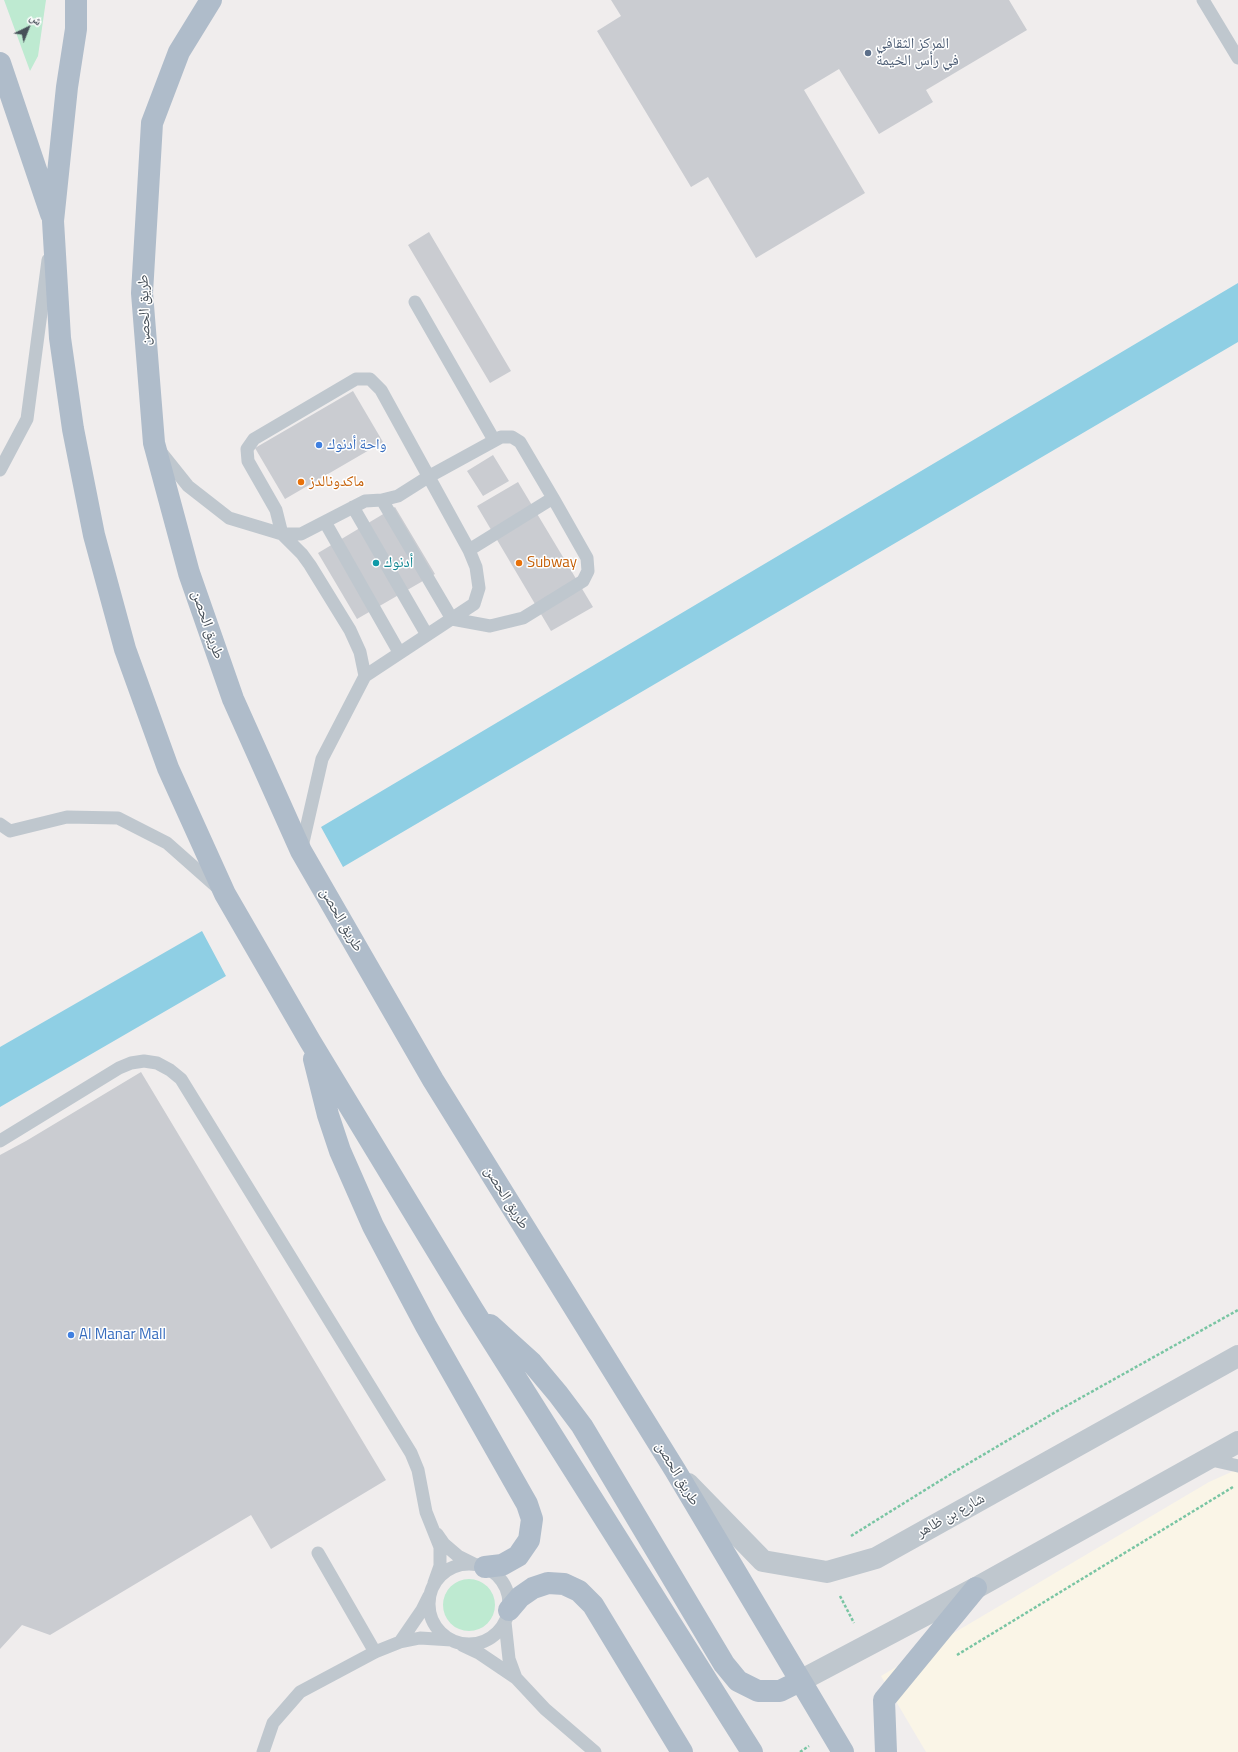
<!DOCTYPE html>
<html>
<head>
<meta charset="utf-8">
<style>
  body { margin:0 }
  #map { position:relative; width:1238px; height:1752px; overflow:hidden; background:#f0eded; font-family:"Titillium Web","Noto Naskh Arabic",sans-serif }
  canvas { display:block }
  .north { position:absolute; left:8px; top:8px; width:40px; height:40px; -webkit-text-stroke:3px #fff; paint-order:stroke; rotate:43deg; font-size:11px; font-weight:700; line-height:16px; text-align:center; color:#475059 }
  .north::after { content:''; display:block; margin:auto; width:14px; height:18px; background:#475059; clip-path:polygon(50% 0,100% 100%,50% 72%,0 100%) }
</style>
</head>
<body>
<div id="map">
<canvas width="1238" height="1752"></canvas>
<div class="north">ش</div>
</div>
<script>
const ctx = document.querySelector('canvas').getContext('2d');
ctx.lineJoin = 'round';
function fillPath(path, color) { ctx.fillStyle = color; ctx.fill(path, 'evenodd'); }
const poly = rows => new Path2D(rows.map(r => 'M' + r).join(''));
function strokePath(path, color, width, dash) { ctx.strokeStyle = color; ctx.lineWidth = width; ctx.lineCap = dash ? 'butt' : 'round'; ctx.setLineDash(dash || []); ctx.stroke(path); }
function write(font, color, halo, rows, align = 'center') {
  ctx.font = font + ' "Titillium Web","Noto Naskh Arabic",sans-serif'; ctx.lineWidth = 3; ctx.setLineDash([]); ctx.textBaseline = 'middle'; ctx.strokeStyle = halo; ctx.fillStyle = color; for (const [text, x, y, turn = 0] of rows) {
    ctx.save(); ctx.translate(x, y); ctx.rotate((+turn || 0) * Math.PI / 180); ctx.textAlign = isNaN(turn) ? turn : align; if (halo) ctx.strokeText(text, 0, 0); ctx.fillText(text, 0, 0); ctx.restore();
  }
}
const commercial = poly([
  [1238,1469,1238,1752,926,1752,881,1676,1209,1482]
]);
const green = poly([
  [4,0,46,0,38,56,30,71],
  '443 1605a26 26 0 1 1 52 0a26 26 0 1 1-52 0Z'
]);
const water = poly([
  [1238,283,1238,342,343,867,321,827],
  [202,931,226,976,0,1107,0,1047]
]);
const building = poly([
  [611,0,1009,0,1027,30,926,90,933,102,879,134,839,69,804,90,865,193,756,258,708,177,691,187,597,31,621,16],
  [429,232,511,371,490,383,408,245],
  [353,391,383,442,285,499,255,448],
  [493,455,509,481,483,496,467,471],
  [518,482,593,607,551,631,477,506],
  [395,507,435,574,357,619,318,553],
  [141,1072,386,1480,271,1549,251,1515,50,1635,22,1625,0,1649,0,1155,26,1141,142,1335,26,1141]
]);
const path = poly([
  [851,1536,954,1472,1059,1410,1238,1310],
  [840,1596,854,1623],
  [957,1655,1233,1487],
  [800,1752,809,1746]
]);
const service = poly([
  [1203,0,1238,58],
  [415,302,494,440],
  [160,451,188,486,229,518,282,534,301,534,365,501,382,500,452,619,490,626,523,618,583,581,588,571,587,558,553,498],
  [0,470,27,419,48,260],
  [382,500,398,496,428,477,501,437,512,437,520,442,553,498,469,550],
  [353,507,427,635],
  [325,522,399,652],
  [0,824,10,831,67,817,118,818,167,843,219,889],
  [301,851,322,759,365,676,474,604,479,588,476,567,469,550,381,390,370,379,356,379,254,439,247,449,248,461,276,510,282,534,302,554,310,565,350,630,360,652,365,676],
  [0,1141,119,1068,131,1063,144,1061,157,1063,170,1070,181,1079,411,1453,418,1470,426,1512,440,1547,440,1566,434,1583],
  [1207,1459,1238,1466],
  [437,1534,444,1544,458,1556,474,1564],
  [318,1553,375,1652],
  '429 1604a40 40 0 1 1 80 0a40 40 0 1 1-80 0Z',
  [505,1622,509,1659,516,1678],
  [400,1642,422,1610,429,1596],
  [462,1645,479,1653,516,1678,545,1709,595,1752],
  [263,1752,273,1723,300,1692,375,1652,400,1642,420,1638,452,1640]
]);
const tertiary = poly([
  [688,1484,763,1561,827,1572,876,1558,1238,1356],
  [800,1681,976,1588,1238,1442]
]);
const primary = poly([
  [76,0,76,29,67,87,53,221,60,338,73,429,94,535,125,649,168,768,225,894,310,1041,473,1310,752,1752],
  [211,0,179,52,152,123,142,293,154,443,189,573,233,699,301,851,433,1080,675,1470,843,1752],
  [0,63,51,214],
  [314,1059,328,1115,340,1151,373,1226,426,1326,527,1504,532,1519,529,1540,518,1556,502,1565,485,1567],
  [490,1325,532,1363,558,1394,582,1426,724,1664,738,1681,758,1691,780,1691,800,1681],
  [509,1610,520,1597,533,1588,548,1583,564,1584,579,1591,593,1605,682,1752],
  [886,1752,884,1700,976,1588]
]);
const markers = [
  [868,53,4,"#5c6f8a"],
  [319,445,4,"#3f7fe0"],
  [301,482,4,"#e8710a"],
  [376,563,4,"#0f9aa8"],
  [519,563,4,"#e8710a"],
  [71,1335,4,"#3f7fe0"]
];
const serviceNames = [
  ["المركز الثقافي",876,44],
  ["في رأس الخيمة",876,61]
];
const streetNames = [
  ["طريق الحصن",145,310,-92],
  ["طريق الحصن",207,625,71],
  ["طريق الحصن",341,920,60],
  ["طريق الحصن",506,1198,58],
  ["طريق الحصن",677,1474,59],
  ["شارع بن ظاهر",951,1516,-29]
];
const shopNames = [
  ["واحة أدنوك",327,445],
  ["Al Manar Mall",79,1335]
];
const foodNames = [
  ["ماكدونالدز",309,482],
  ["Subway",527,563]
];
const cultureNames = [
  ["أدنوك",384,563]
];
fillPath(commercial, '#faf5e7');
fillPath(green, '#beead1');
fillPath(water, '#8fcfe4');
fillPath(building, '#caccd1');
strokePath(path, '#79c5a3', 2.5, [3, 2]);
strokePath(service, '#bfc7ce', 13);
strokePath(tertiary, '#bfc7ce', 22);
strokePath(primary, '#afbcca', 22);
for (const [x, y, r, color] of markers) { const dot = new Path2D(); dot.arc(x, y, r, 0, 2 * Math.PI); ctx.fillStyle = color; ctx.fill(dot); strokePath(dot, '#fff', 1.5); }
write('15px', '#4e5e75', '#fff', serviceNames, 'left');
write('15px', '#475059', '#fff', streetNames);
write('15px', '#366cbe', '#fff', shopNames, 'left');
write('15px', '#c56008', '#fff', foodNames, 'left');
write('15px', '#0d838f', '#fff', cultureNames, 'left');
</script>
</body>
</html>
